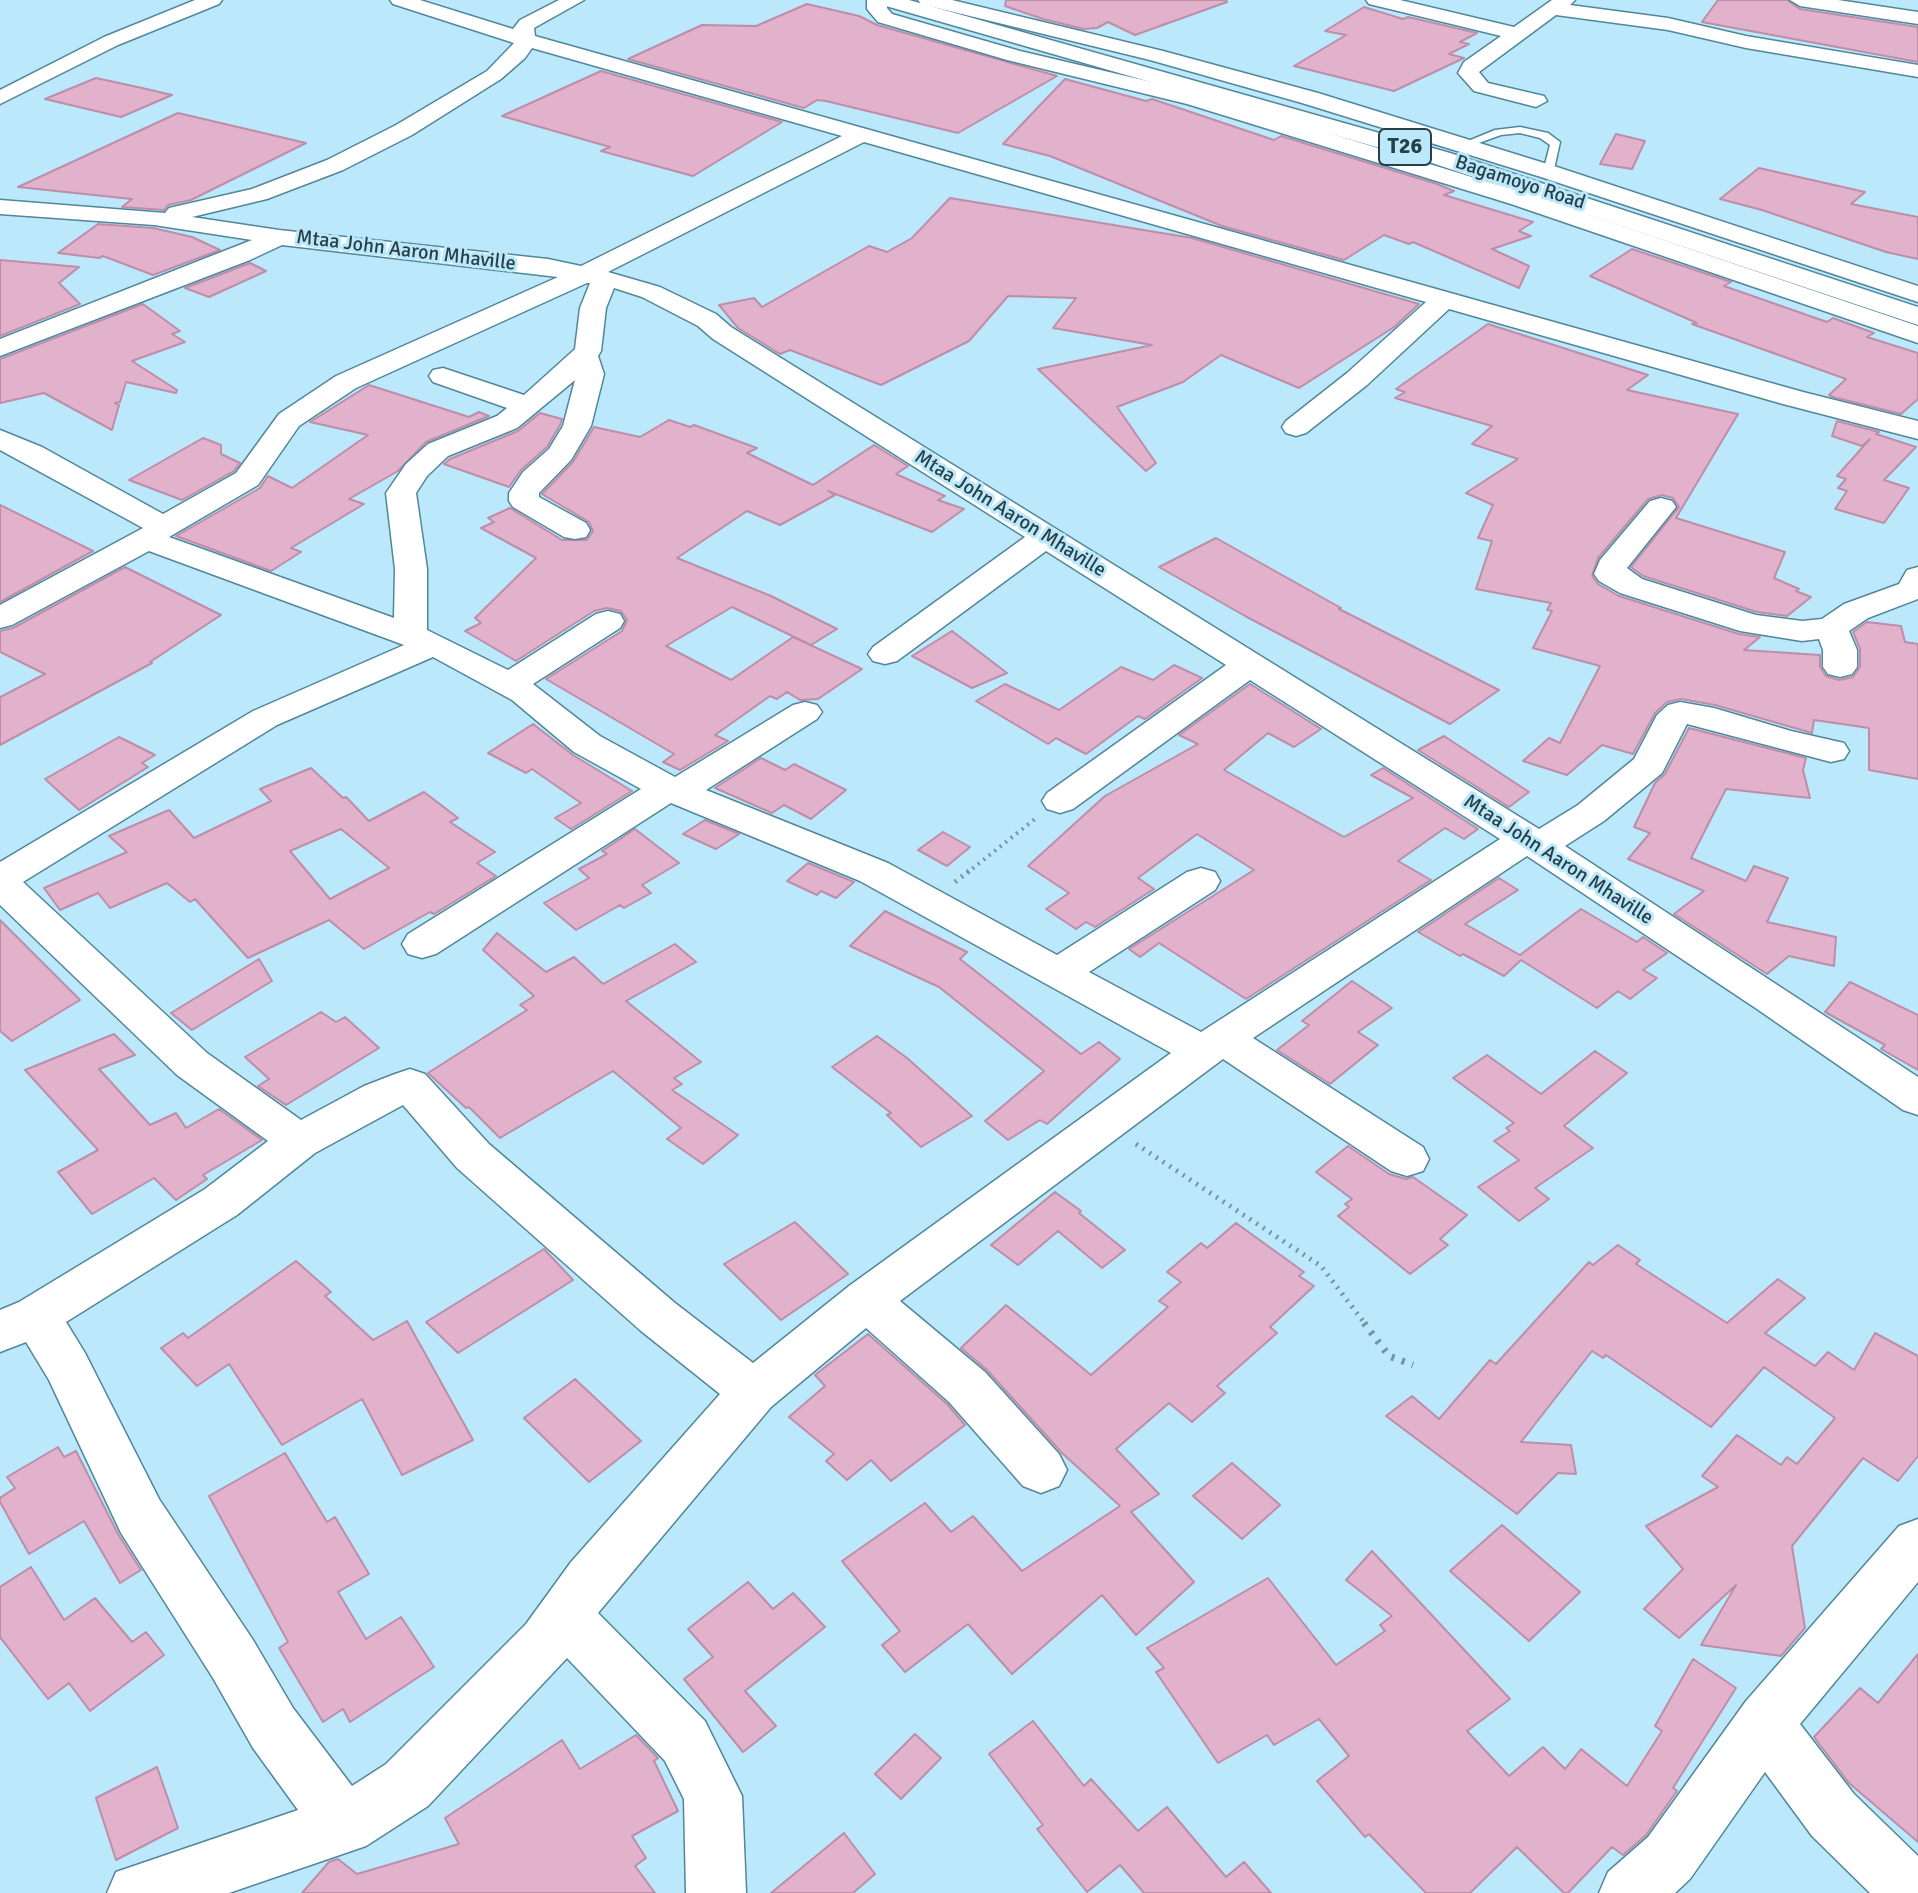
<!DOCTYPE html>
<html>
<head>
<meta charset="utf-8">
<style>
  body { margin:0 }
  canvas { display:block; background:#bbe8fa }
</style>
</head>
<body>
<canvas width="1918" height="1893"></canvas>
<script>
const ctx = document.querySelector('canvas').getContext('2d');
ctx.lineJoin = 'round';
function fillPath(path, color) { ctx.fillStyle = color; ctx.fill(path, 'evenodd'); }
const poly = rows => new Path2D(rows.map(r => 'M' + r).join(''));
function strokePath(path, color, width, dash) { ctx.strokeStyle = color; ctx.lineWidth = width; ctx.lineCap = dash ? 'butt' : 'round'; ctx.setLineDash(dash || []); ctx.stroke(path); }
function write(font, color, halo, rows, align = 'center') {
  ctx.font = font + ' Signika,sans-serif'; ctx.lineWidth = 6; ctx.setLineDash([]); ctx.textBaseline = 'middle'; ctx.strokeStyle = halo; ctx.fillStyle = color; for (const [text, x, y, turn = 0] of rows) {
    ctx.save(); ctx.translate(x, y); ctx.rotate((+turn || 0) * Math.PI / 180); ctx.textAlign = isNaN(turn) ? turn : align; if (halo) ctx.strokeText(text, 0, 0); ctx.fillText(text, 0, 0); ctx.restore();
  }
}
const building = poly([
  [1006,0,1226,0,1227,2,1135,35,1108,22,1097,28,1084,29,1043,19,1005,6,1006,0],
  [1718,0,1787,0,1800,9,1918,27,1918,62,1702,22,1718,0],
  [807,4,859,16,877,25,1057,76,958,133,826,101,817,100,804,108,628,59,702,25,756,26,807,4],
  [1364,7,1403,19,1408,17,1477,33,1460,42,1469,44,1449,54,1464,58,1394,91,1294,66,1346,35,1325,31,1364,7],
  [601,71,782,122,693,176,601,151,610,147,502,116,601,71],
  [96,78,142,88,172,95,121,117,45,99,96,78],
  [1065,79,1146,101,1152,99,1274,140,1281,136,1437,184,1454,191,1444,195,1533,222,1519,231,1531,236,1492,249,1529,266,1519,288,1413,242,1409,244,1384,235,1344,260,1222,226,1050,156,1003,144,1065,79],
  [178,113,306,143,191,200,168,205,164,210,122,207,132,199,18,187,178,113],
  [1616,134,1645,141,1632,169,1600,164,1616,134],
  [1759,168,1865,192,1851,204,1918,217,1918,259,1886,252,1762,210,1720,199,1759,168],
  [950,198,1192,238,1419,304,1394,327,1299,388,1221,355,1183,382,1117,407,1156,463,1146,471,1038,369,1152,345,1053,328,1076,298,1008,296,969,341,881,385,790,350,780,354,738,328,719,305,754,298,762,307,869,246,887,252,912,238,950,198],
  [98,224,153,228,192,237,220,250,153,275,103,256,99,258,58,253,98,224],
  [1632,249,1731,282,1724,286,1827,322,1833,318,1874,333,1867,337,1918,353,1918,399,1901,414,1833,397,1829,395,1846,379,1692,324,1697,323,1590,276,1632,249],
  [0,260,79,267,59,283,80,304,0,336,0,260],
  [250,263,266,271,209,297,185,288,250,263],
  [143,304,180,331,172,334,185,342,132,361,177,390,176,393,126,382,120,402,115,403,119,405,112,430,44,393,0,403,0,359,143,304],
  [1488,324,1648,375,1627,390,1738,414,1676,518,1785,552,1774,578,1799,589,1796,591,1811,597,1787,616,1757,612,1643,576,1631,567,1679,507,1673,498,1662,495,1648,499,1598,558,1592,576,1598,584,1619,596,1739,634,1760,637,1744,650,1820,655,1820,667,1826,676,1839,680,1853,677,1860,667,1860,649,1853,632,1867,622,1901,626,1905,642,1918,644,1918,779,1869,770,1869,728,1814,720,1812,733,1715,705,1681,699,1667,702,1655,713,1633,754,1602,745,1567,775,1523,761,1549,738,1560,743,1600,666,1533,648,1552,611,1547,610,1551,603,1476,589,1492,541,1478,538,1493,505,1466,493,1518,459,1472,444,1492,426,1395,398,1405,392,1396,389,1488,324],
  [369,385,469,417,479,412,489,416,426,442,398,471,349,499,364,504,291,548,301,552,271,571,176,536,260,488,268,476,292,488,368,435,310,422,369,385],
  [540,413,562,419,560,425,547,447,521,470,509,487,444,464,450,459,518,431,540,413],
  [669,420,690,427,694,425,757,448,747,453,813,485,874,445,908,466,896,474,945,496,938,500,964,509,932,532,828,491,835,495,780,525,747,511,677,558,771,596,837,629,811,645,732,607,666,646,731,680,793,637,862,669,818,699,800,700,787,692,777,699,770,696,715,735,728,741,680,770,663,762,674,754,546,679,622,631,627,620,621,611,607,608,594,611,516,661,465,631,481,623,475,618,536,558,481,528,494,522,488,518,510,508,562,540,587,540,593,531,589,522,542,494,573,462,594,427,640,437,669,420],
  [1837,421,1879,432,1876,434,1916,447,1884,480,1909,488,1884,523,1835,509,1847,491,1838,488,1846,479,1837,476,1870,439,1862,446,1832,436,1837,421],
  [203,438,221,445,221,454,240,463,234,471,182,500,129,480,203,438],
  [0,505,93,551,0,602,0,505],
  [1216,538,1341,608,1339,609,1499,690,1450,724,1245,616,1159,567,1216,538],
  [125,567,221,615,150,662,152,663,0,745,0,697,45,674,0,652,0,631,13,628,125,567],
  [952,631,1007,673,972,688,912,656,952,631],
  [1174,665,1202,678,1145,719,1138,716,1086,754,1056,738,1048,744,976,701,1005,684,1059,710,1121,667,1153,680,1174,665],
  [1250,684,1321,729,1294,747,1268,733,1224,770,1344,837,1413,798,1371,775,1383,768,1478,829,1464,839,1445,828,1398,861,1431,880,1246,999,1159,943,1140,957,1129,949,1254,870,1197,834,1138,878,1154,889,1095,927,1086,922,1076,929,1046,909,1069,893,1028,866,1105,796,1198,744,1179,735,1250,684],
  [533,724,573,755,632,791,571,829,555,818,581,803,532,769,526,773,488,753,533,724],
  [1689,728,1806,758,1803,770,1810,798,1726,789,1691,858,1746,881,1754,866,1788,878,1767,922,1836,937,1834,966,1789,956,1767,974,1674,914,1704,891,1628,859,1650,833,1634,827,1655,783,1665,774,1689,728],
  [1444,736,1529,792,1509,807,1418,750,1444,736],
  [119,737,155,755,142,763,148,767,79,810,45,779,119,737],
  [761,758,785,770,794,764,846,790,811,819,784,805,772,813,715,788,761,758],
  [311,768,343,798,346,797,369,821,424,792,458,818,450,822,495,852,477,863,496,876,434,914,430,912,364,949,329,920,248,958,195,899,190,902,167,883,110,908,98,893,60,910,44,888,127,852,109,836,169,810,194,838,271,801,260,789,311,768],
  [341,829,389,868,330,899,290,851,341,829],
  [705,820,739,834,716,849,683,834,705,820],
  [635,829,679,863,642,885,651,893,624,908,620,905,576,930,544,903,589,878,579,869,607,854,602,851,635,829],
  [943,832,970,847,947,866,918,850,943,832],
  [808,863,854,882,836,898,821,891,817,895,787,881,808,863],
  [1499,878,1518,890,1465,924,1520,955,1581,909,1637,942,1643,937,1667,953,1643,970,1657,978,1630,999,1618,991,1597,1008,1521,960,1504,976,1463,954,1460,956,1418,932,1499,878],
  [885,911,967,952,960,959,1081,1054,1099,1042,1120,1059,1047,1124,1040,1120,1008,1140,985,1121,1044,1071,939,987,850,946,885,911],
  [0,920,80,1000,12,1041,0,1031,0,920],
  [497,933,546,972,574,957,603,984,675,944,696,962,626,1001,701,1062,674,1078,682,1084,672,1090,738,1135,703,1164,667,1139,681,1128,613,1071,500,1138,469,1107,466,1108,428,1073,527,1010,520,1005,534,996,483,950,497,933],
  [259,959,272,981,192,1030,171,1013,259,959],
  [1352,981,1392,1008,1358,1032,1378,1045,1330,1084,1277,1050,1309,1025,1302,1021,1352,981],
  [1850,982,1918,1015,1918,1070,1881,1049,1885,1045,1825,1012,1850,982],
  [321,1012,336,1022,345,1017,379,1048,286,1105,258,1086,269,1079,245,1057,321,1012],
  [114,1034,135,1055,99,1069,150,1125,176,1113,186,1128,219,1109,262,1140,203,1175,207,1179,176,1200,154,1178,92,1214,58,1172,98,1150,25,1070,114,1034],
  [877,1036,907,1058,972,1116,921,1147,887,1115,891,1113,832,1067,877,1036],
  [1595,1051,1627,1073,1564,1126,1593,1148,1535,1188,1549,1199,1519,1221,1478,1187,1519,1160,1494,1141,1510,1131,1506,1128,1514,1123,1453,1078,1487,1055,1541,1094,1595,1051],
  [1348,1146,1389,1174,1406,1179,1413,1177,1467,1215,1440,1239,1448,1245,1410,1274,1338,1216,1349,1207,1345,1204,1352,1199,1316,1172,1348,1146],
  [1055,1192,1081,1211,1079,1213,1125,1250,1102,1268,1058,1231,1018,1265,991,1245,1055,1192],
  [795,1222,848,1274,781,1320,724,1264,795,1222],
  [1236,1223,1304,1272,1299,1276,1314,1286,1270,1327,1277,1333,1217,1386,1225,1393,1192,1422,1169,1403,1116,1449,1159,1494,1131,1512,1194,1582,1136,1635,1102,1595,1012,1674,968,1624,905,1672,882,1645,900,1631,842,1561,925,1503,951,1532,973,1516,1022,1571,1120,1506,1062,1453,987,1370,961,1348,1006,1305,1091,1375,1168,1307,1159,1301,1181,1282,1167,1272,1201,1243,1207,1248,1236,1223],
  [1618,1245,1640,1260,1636,1264,1727,1323,1778,1279,1805,1298,1765,1333,1815,1366,1828,1352,1854,1370,1875,1333,1918,1356,1918,1456,1898,1481,1863,1458,1792,1546,1805,1628,1781,1656,1701,1645,1736,1585,1679,1638,1644,1609,1683,1569,1646,1526,1718,1487,1702,1476,1737,1435,1781,1465,1787,1457,1797,1464,1835,1418,1764,1367,1711,1427,1606,1355,1603,1358,1592,1351,1521,1442,1571,1445,1576,1474,1558,1473,1517,1514,1386,1416,1412,1396,1439,1419,1490,1360,1496,1364,1589,1262,1593,1265,1618,1245],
  [544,1249,573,1280,458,1353,426,1322,544,1249],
  [296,1261,331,1292,325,1296,373,1340,407,1321,473,1440,402,1475,362,1399,282,1445,229,1364,197,1386,161,1348,183,1333,188,1338,296,1261],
  [868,1334,947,1404,965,1425,891,1481,871,1460,847,1480,826,1461,834,1454,789,1417,825,1386,815,1375,868,1334],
  [575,1379,641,1441,589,1482,524,1418,575,1379],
  [58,1447,64,1457,76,1451,118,1534,141,1570,120,1583,84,1521,29,1554,0,1502,0,1498,15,1488,7,1477,58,1447],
  [285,1453,327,1522,335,1517,369,1574,338,1592,366,1639,401,1617,434,1667,350,1722,343,1709,323,1722,279,1648,288,1642,209,1496,285,1453],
  [1232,1463,1280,1505,1242,1539,1193,1496,1232,1463],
  [1502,1525,1580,1592,1529,1641,1450,1571,1502,1525],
  [1372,1551,1510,1699,1467,1731,1509,1776,1543,1747,1565,1769,1581,1749,1627,1786,1662,1731,1655,1726,1693,1659,1736,1688,1673,1788,1677,1791,1646,1835,1623,1855,1612,1847,1568,1893,1564,1893,1517,1847,1470,1893,1426,1893,1369,1834,1365,1837,1317,1781,1349,1756,1319,1719,1274,1745,1267,1735,1218,1763,1156,1672,1164,1668,1147,1648,1268,1578,1336,1665,1385,1631,1380,1625,1392,1616,1346,1580,1372,1551],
  [31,1567,64,1620,95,1598,132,1642,146,1632,164,1655,90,1711,69,1683,48,1699,0,1637,0,1587,31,1567],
  [748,1582,773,1609,793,1593,825,1627,745,1691,776,1726,743,1752,684,1679,713,1657,688,1629,748,1582],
  [1918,1654,1918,1842,1849,1783,1814,1737,1860,1688,1878,1703,1918,1654],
  [1033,1721,1084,1786,1091,1779,1138,1831,1167,1807,1226,1877,1244,1862,1271,1893,1144,1893,1120,1865,1087,1892,1037,1829,1043,1825,989,1754,1033,1721],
  [915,1734,941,1758,901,1799,875,1774,915,1734],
  [636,1735,658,1758,654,1761,678,1811,632,1836,646,1858,635,1866,655,1893,302,1893,329,1862,338,1859,357,1874,459,1844,445,1818,562,1740,580,1769,636,1735],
  [157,1767,178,1828,116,1860,96,1798,157,1767],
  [844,1833,875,1874,853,1893,771,1893,844,1833]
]);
const pathFar2 = poly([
  [967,873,1035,819]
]);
const pathFar1 = poly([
  [955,882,969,871],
  [1136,1144,1321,1266,1366,1325]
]);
const path = poly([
  [1364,1323,1389,1356,1413,1365]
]);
const lane = poly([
  [1520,127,1548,133,1560,142,1553,174,1543,172,1550,145,1540,138,1520,133,1501,135,1462,149,1456,146,1495,130,1520,127]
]);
const street = poly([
  [195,0,222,0,219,4,118,45,0,104,0,90,104,37,195,0],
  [390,0,420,0,513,29,520,20,559,0,584,0,534,28,535,36,1803,392,1918,421,1918,439,1783,404,1449,309,1367,385,1306,433,1296,436,1286,433,1282,427,1286,421,1347,373,1426,302,864,142,608,272,660,287,716,314,731,327,1539,829,1578,805,1634,759,1657,715,1668,705,1680,702,1714,708,1791,731,1844,743,1849,751,1844,759,1831,762,1687,724,1662,773,1604,821,1565,846,1918,1077,1918,1115,1903,1110,1757,1009,1527,856,1253,1038,1423,1147,1429,1159,1423,1171,1407,1176,1391,1171,1223,1059,900,1301,985,1372,1059,1454,1067,1470,1059,1486,1041,1493,1023,1486,949,1402,866,1328,771,1407,598,1613,705,1721,742,1796,746,1893,686,1893,684,1799,665,1761,567,1658,428,1806,366,1846,229,1893,107,1893,116,1872,298,1810,253,1748,213,1678,121,1533,49,1380,26,1342,0,1352,0,1310,19,1302,205,1189,268,1141,177,1075,0,905,0,862,253,711,404,645,149,551,12,625,0,628,0,605,143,528,0,450,0,430,42,447,163,514,236,473,279,414,336,376,558,277,282,245,250,260,0,356,0,339,252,240,154,225,0,214,0,200,165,213,169,208,252,189,327,160,396,125,487,71,514,43,393,4,390,0],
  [532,48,842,136,581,266,548,259,279,230,192,217,267,199,343,170,412,135,501,79,525,58,532,48],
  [587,283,590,283,580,308,575,349,524,395,443,368,433,370,429,376,433,382,507,408,497,416,428,444,406,464,386,493,395,569,394,618,169,537,258,485,299,426,356,388,587,283],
  [614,288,642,297,698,326,713,339,1025,537,873,647,868,654,873,661,885,664,897,661,1046,551,1226,665,1047,793,1042,801,1047,809,1060,813,1073,809,1250,680,1500,839,1201,1032,1089,972,1215,890,1220,881,1215,872,1201,868,1187,872,1057,955,888,863,706,790,817,719,822,712,817,705,805,702,793,705,675,777,600,736,533,684,620,628,624,621,620,614,608,611,596,614,508,670,427,630,427,569,416,493,427,476,448,456,517,428,575,380,563,426,549,449,523,472,509,493,509,501,513,507,564,537,575,539,586,537,590,530,586,523,539,497,539,493,571,460,591,426,604,374,598,356,601,351,606,308,614,288],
  [433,657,512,700,574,752,641,789,408,934,402,944,408,954,422,958,436,954,671,803,860,881,1171,1053,849,1286,753,1363,675,1303,489,1144,425,1074,410,1069,395,1074,364,1086,301,1120,207,1053,23,882,277,725,433,657],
  [403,1105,457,1168,641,1331,720,1394,571,1562,526,1624,386,1764,352,1786,293,1708,253,1640,159,1499,85,1353,66,1322,237,1215,315,1153,403,1105],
  [867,0,887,0,887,8,892,14,1020,51,1202,94,1527,194,1918,326,1918,343,1511,204,1252,124,1187,104,1007,60,878,22,867,9,867,0],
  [918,0,952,0,1163,51,1318,93,1557,167,1918,286,1918,302,1541,177,1302,103,1150,60,921,4,918,0],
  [1366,0,1400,0,1514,27,1552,0,1575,0,1570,5,1668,18,1746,36,1918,65,1918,77,1746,48,1668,30,1556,15,1479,72,1488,83,1544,96,1547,101,1536,107,1474,91,1458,73,1464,62,1501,36,1369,4,1366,0],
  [1790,0,1838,0,1918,12,1918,24,1800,6,1790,0],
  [1661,498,1672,501,1676,507,1627,568,1642,579,1756,615,1802,621,1822,619,1844,604,1899,584,1907,570,1918,567,1918,599,1868,618,1849,631,1857,650,1857,667,1852,674,1840,677,1828,674,1823,667,1823,650,1819,639,1802,641,1740,631,1620,593,1599,581,1594,574,1600,560,1650,501,1661,498],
  [1918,1519,1918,1582,1800,1724,1854,1794,1918,1856,1918,1893,1870,1893,1812,1836,1765,1772,1690,1879,1675,1893,1599,1893,1608,1872,1648,1837,1746,1701,1899,1526,1918,1519]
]);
const highway = poly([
  [875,0,909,0,1450,153,1918,307,1918,325,1432,163,879,4,875,0]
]);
const farStreetnames = [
  ["Bagamoyo Road",1520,183,18],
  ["Mtaa John Aaron Mhaville",406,251,7],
  ["Mtaa John Aaron Mhaville",1010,514,32],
  ["Mtaa John Aaron Mhaville",1558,860,33]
];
const shields = [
  [1405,147,52]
];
const shieldNames = [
  ["T26",1405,147]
];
fillPath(building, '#e2b2cd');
strokePath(building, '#bd8ea9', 2);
strokePath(lane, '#50879b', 3);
strokePath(street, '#50879b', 3);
strokePath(highway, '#50879b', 3);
strokePath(pathFar2, '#7295a2', 4, [2, 5]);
strokePath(pathFar1, '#7295a2', 5, [2, 6]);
strokePath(path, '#7295a2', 7, [3, 8]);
fillPath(lane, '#fff');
fillPath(street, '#fff');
fillPath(highway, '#fff');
write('20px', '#273f47', '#bbe8fa', farStreetnames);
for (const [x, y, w] of shields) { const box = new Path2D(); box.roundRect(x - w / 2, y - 18, w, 36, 6); ctx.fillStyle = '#bbe8fa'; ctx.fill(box); strokePath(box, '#273f47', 2); }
write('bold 22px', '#273f47', null, shieldNames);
</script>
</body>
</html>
